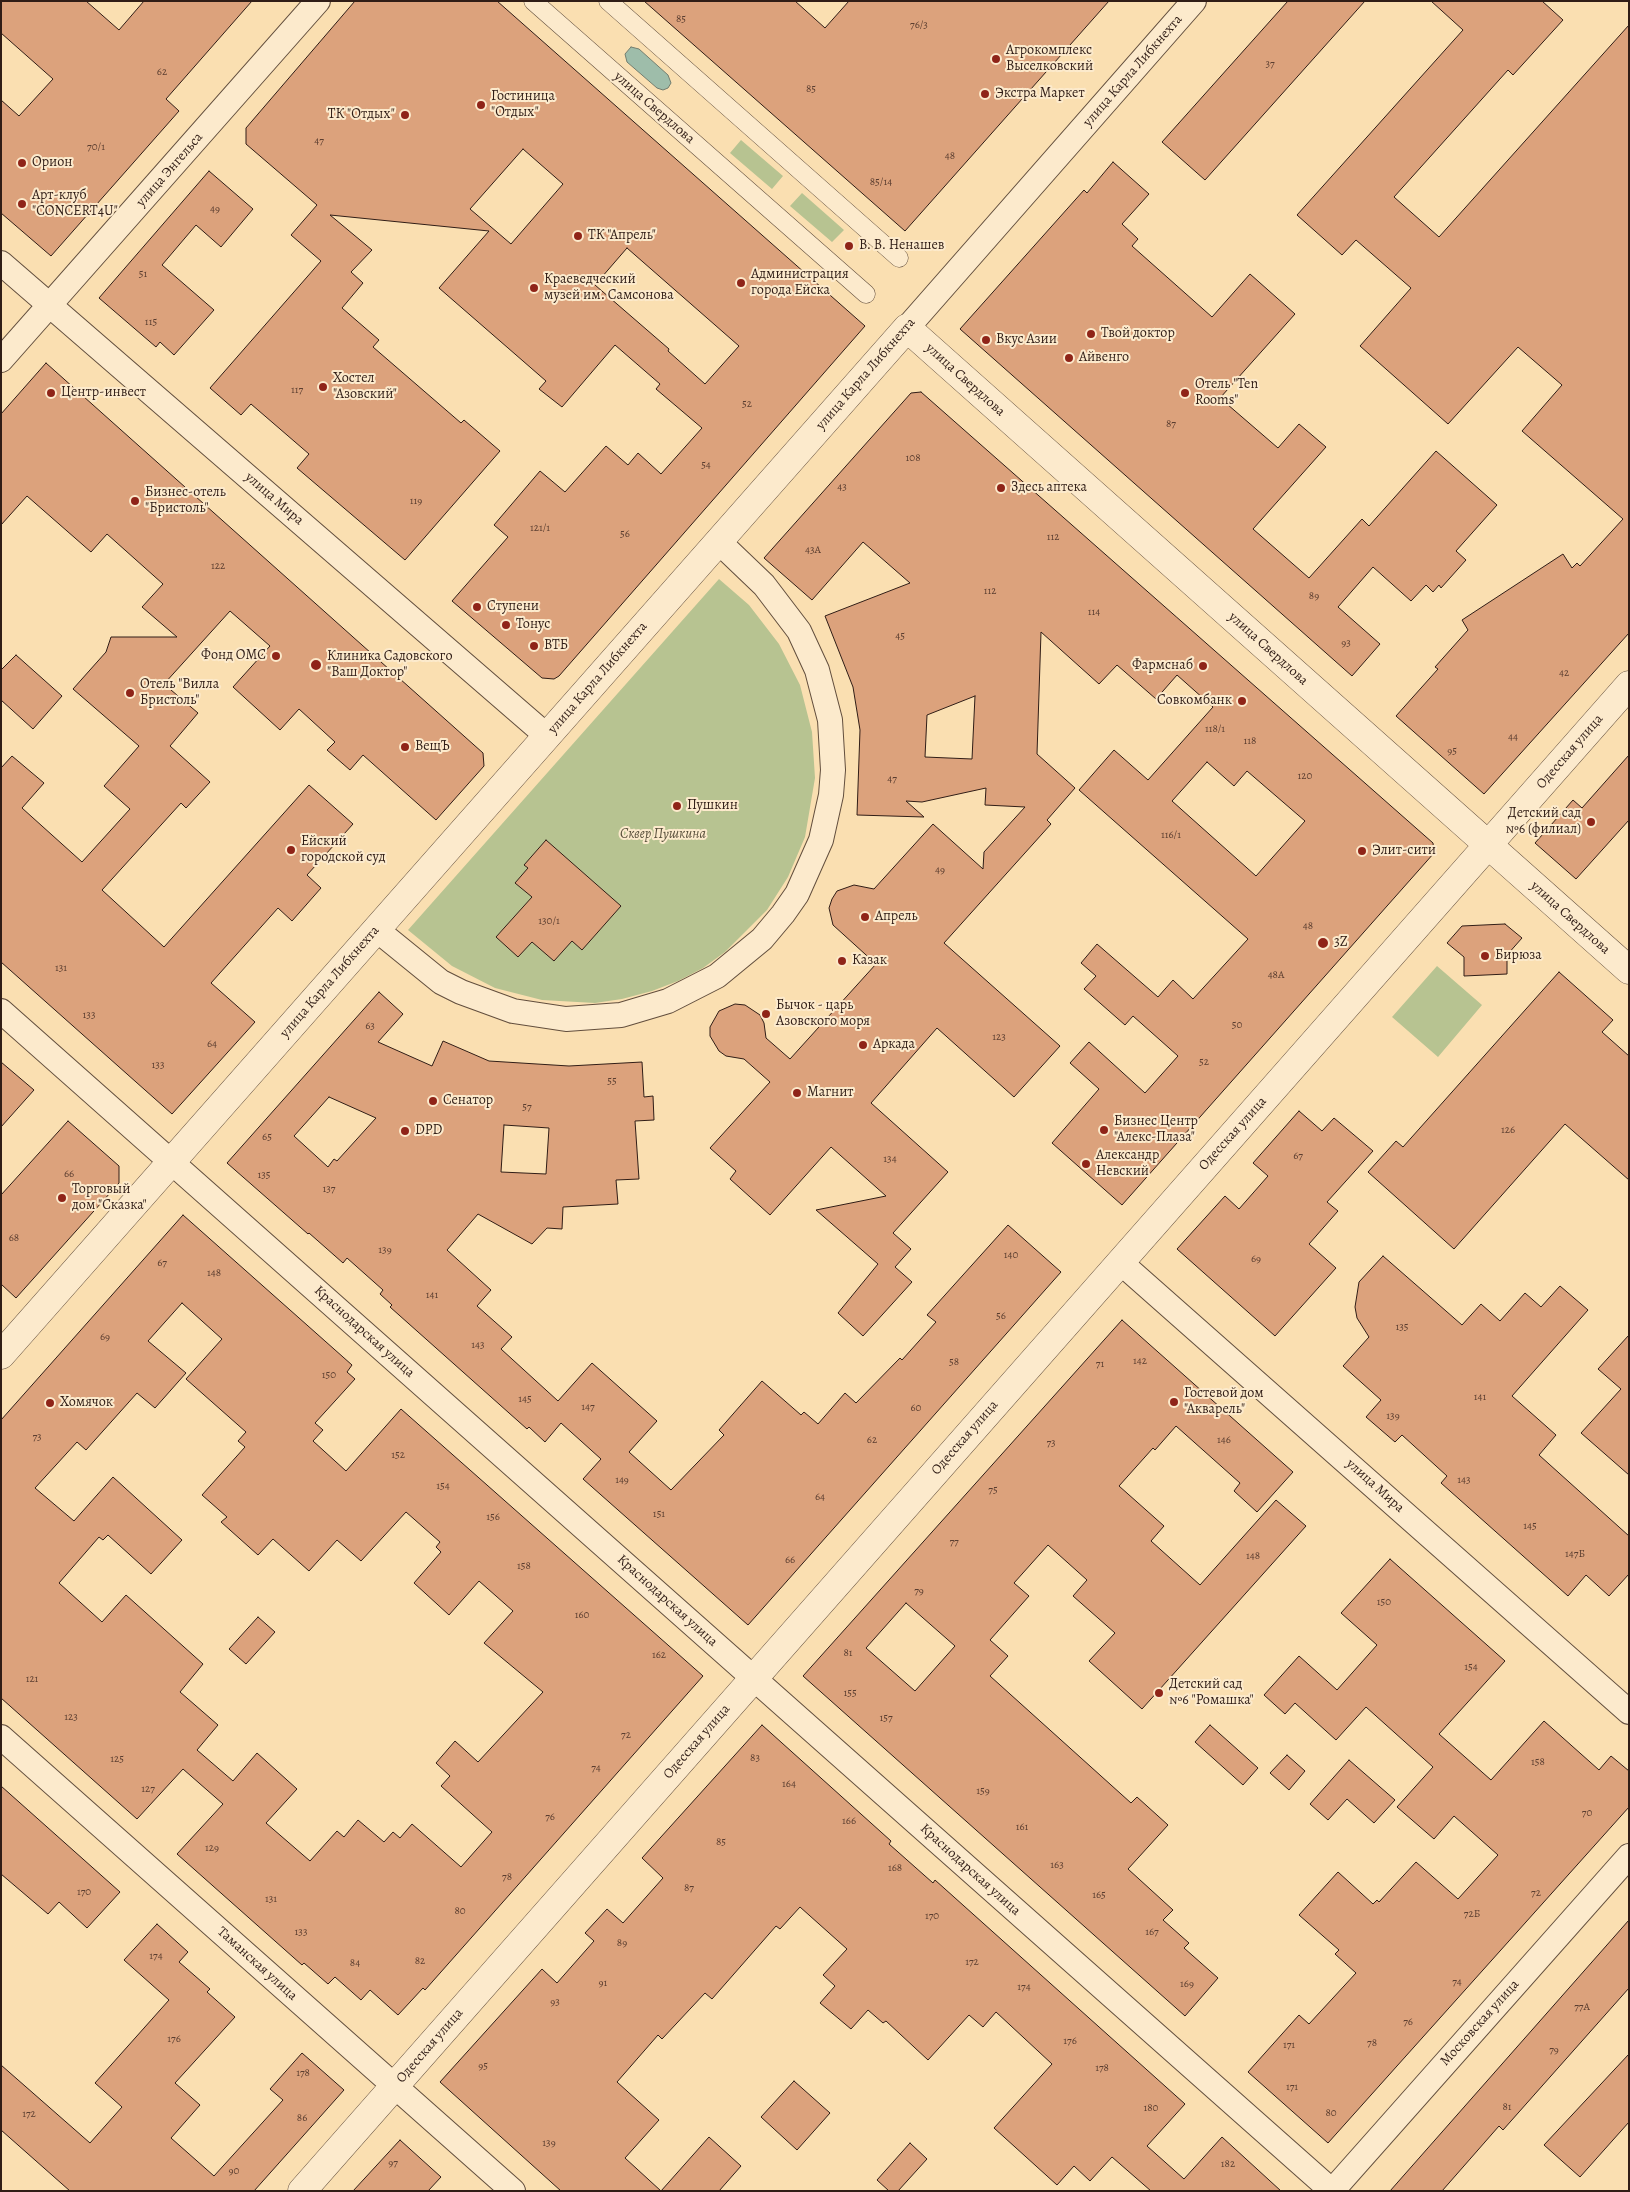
<!DOCTYPE html>
<html>
<head>
<meta charset="utf-8">
<style>
  body { margin:0 }
  #map { position:relative; width:1630px; height:2192px; overflow:hidden; background:#fadfb1; font-family:Alegreya,serif }
  canvas { display:block }
  .frame { position:absolute; inset:0; border:2px solid #301d16; pointer-events:none }
</style>
</head>
<body>
<div id="map">
<canvas width="1630" height="2192"></canvas>
<div class="frame"></div>
</div>
<script>
const ctx = document.querySelector('canvas').getContext('2d');
ctx.lineJoin = 'round';
function fillPath(path, color) { ctx.fillStyle = color; ctx.fill(path, 'evenodd'); }
const poly = rows => new Path2D(rows.map(r => 'M' + r).join(''));
function strokePath(path, color, width, dash) { ctx.strokeStyle = color; ctx.lineWidth = width; ctx.lineCap = dash ? 'butt' : 'round'; ctx.setLineDash(dash || []); ctx.stroke(path); }
function write(font, color, halo, rows, align = 'center') {
  ctx.font = font + ' Alegreya,serif'; ctx.lineWidth = 4; ctx.setLineDash([]); ctx.textBaseline = 'middle'; ctx.strokeStyle = halo; ctx.fillStyle = color; for (const [text, x, y, turn = 0] of rows) {
    ctx.save(); ctx.translate(x, y); ctx.rotate((+turn || 0) * Math.PI / 180); ctx.textAlign = isNaN(turn) ? turn : align; if (halo) ctx.strokeText(text, 0, 0); ctx.fillText(text, 0, 0); ctx.restore();
  }
}
const green = poly([
  [741,140,783,176,772,189,730,153],
  [802,193,844,230,832,242,790,206],
  [719,579,749,605,779,644,800,685,812,732,815,778,805,837,788,877,767,910,725,952,703,968,678,981,652,991,622,999,595,1003,542,1000,495,988,452,966,408,930],
  [1437,966,1482,1005,1438,1057,1392,1017]
]);
const water = poly([
  [631,47,639,49,668,75,671,83,668,88,663,90,657,88,627,62,625,54,631,47]
]);
const building = poly([
  [1,1,86,1,119,30,144,1,252,1,166,99,179,111,51,256,1,213,1,100,19,116,53,79,1,33,1,1],
  [355,1,497,1,865,326,559,676,554,679,542,678,452,601,508,537,494,525,540,471,565,492,606,446,628,465,638,453,661,474,702,428,656,389,660,384,615,345,562,407,539,389,546,381,439,288,489,231,330,215,372,250,351,272,363,283,342,308,379,340,373,347,461,423,464,420,500,451,405,560,297,468,309,454,251,404,241,415,210,388,321,261,291,235,317,205,246,144,246,128,355,1],
  [523,149,563,184,511,244,470,209,523,149],
  [627,248,739,346,705,384,668,351,669,349,595,285,627,248],
  [644,1,795,1,825,28,849,1,1109,1,905,231,644,1],
  [1288,1,1365,1,1205,180,1162,142,1288,1],
  [1431,1,1542,1,1563,20,1513,75,1508,70,1394,197,1439,237,1629,25,1629,633,1484,794,1396,716,1438,669,1435,667,1468,630,1462,620,1563,554,1572,568,1577,563,1580,566,1623,519,1522,431,1562,385,1518,347,1448,424,1360,346,1411,288,1356,240,1342,255,1297,215,1463,30,1431,1],
  [1113,162,1149,194,1122,224,1138,239,1132,246,1212,317,1250,274,1295,314,1220,398,1278,448,1299,424,1326,447,1253,529,1309,578,1362,519,1369,526,1436,451,1497,505,1456,551,1466,560,1441,588,1439,585,1433,592,1426,585,1411,601,1373,567,1338,607,1380,644,1352,676,960,329,1084,190,1087,193,1113,162],
  [209,171,253,209,221,247,196,225,162,265,214,310,174,355,160,342,156,347,99,298,209,171],
  [46,363,483,753,484,766,436,820,363,755,350,770,327,750,335,742,299,709,280,730,233,687,270,646,230,611,164,684,198,713,170,746,210,782,186,808,181,803,102,890,164,947,309,785,353,824,307,875,321,888,292,921,278,908,211,983,255,1022,172,1114,1,962,1,768,12,756,44,783,22,808,82,862,130,809,104,786,139,746,73,689,106,652,111,637,177,637,142,607,163,584,107,534,91,552,27,496,1,525,1,414,46,363],
  [921,392,1433,843,1434,853,1122,1205,1052,1143,1099,1089,1070,1063,1089,1042,1145,1093,1178,1056,1133,1016,1125,1025,1084,989,1096,976,1081,963,1097,944,1158,997,1173,980,1193,999,1248,939,1079,790,1114,750,1148,780,1213,707,1177,675,1156,699,1117,665,1099,684,1041,632,1037,754,1075,788,1047,820,1051,824,944,943,1060,1046,1014,1097,937,1028,871,1103,948,1172,893,1233,911,1249,895,1267,912,1282,863,1336,838,1313,878,1264,816,1210,886,1196,831,1147,770,1215,730,1179,736,1171,710,1148,770,1082,744,1059,726,1056,719,1051,710,1036,710,1027,719,1011,735,1004,745,1005,760,1015,764,1023,766,1038,790,1059,876,964,833,925,829,908,832,899,837,891,854,885,874,889,933,824,983,869,984,852,1025,807,985,805,986,788,922,802,906,801,924,817,857,815,860,730,853,687,825,616,910,583,863,542,812,600,764,558,911,393,921,392],
  [975,696,972,759,925,757,927,715,975,696],
  [1207,762,1234,786,1247,771,1305,821,1256,876,1172,801,1207,762],
  [16,655,62,696,33,729,1,700,1,670,16,655],
  [1629,755,1629,820,1576,879,1535,843,1573,800,1582,808,1629,755],
  [546,840,621,906,582,950,572,941,554,961,532,942,518,957,496,937,532,897,515,883,528,868,524,865,546,840],
  [1505,924,1522,938,1507,955,1507,974,1464,976,1464,957,1447,943,1462,926,1505,924],
  [1559,972,1613,1020,1602,1032,1629,1056,1629,1180,1565,1124,1454,1249,1368,1172,1396,1141,1403,1147,1559,972],
  [379,992,403,1014,378,1042,432,1066,443,1041,489,1061,569,1066,642,1062,644,1097,653,1096,654,1120,635,1121,639,1179,616,1180,618,1204,563,1207,562,1229,547,1228,532,1244,478,1214,447,1250,491,1290,477,1306,512,1337,501,1349,558,1401,592,1363,657,1421,629,1452,671,1490,724,1435,719,1430,762,1381,801,1415,804,1412,818,1424,845,1393,856,1403,900,1358,902,1360,936,1322,927,1315,1008,1225,1061,1272,748,1625,583,1479,601,1459,561,1423,545,1442,529,1427,527,1429,390,1307,392,1305,380,1294,383,1290,347,1258,343,1263,309,1233,308,1234,227,1163,379,992],
  [329,1097,376,1118,337,1161,334,1159,328,1167,294,1136,329,1097],
  [504,1125,549,1128,546,1174,501,1172,504,1125],
  [1,1062,34,1090,1,1127,1,1062],
  [1299,1111,1322,1131,1334,1118,1373,1151,1327,1202,1338,1211,1309,1244,1336,1268,1275,1336,1177,1249,1225,1196,1239,1209,1268,1176,1253,1163,1299,1111],
  [68,1121,119,1166,119,1183,16,1298,1,1284,1,1195,68,1121],
  [183,1215,352,1365,347,1372,355,1379,315,1423,323,1430,313,1441,346,1471,401,1409,703,1676,425,1990,423,1988,398,2015,370,1990,361,2000,335,1977,328,1984,304,1963,302,1965,177,1854,223,1804,183,1769,137,1819,1,1698,1,1420,183,1215],
  [182,1303,222,1339,186,1379,246,1432,238,1441,245,1447,202,1495,227,1517,221,1522,258,1555,273,1539,309,1571,337,1540,361,1561,406,1512,440,1542,436,1547,441,1552,414,1583,449,1615,479,1581,513,1611,484,1643,543,1692,478,1762,455,1741,436,1763,450,1776,441,1786,492,1832,461,1867,412,1824,400,1838,393,1832,384,1842,358,1820,344,1837,337,1831,310,1861,266,1823,297,1789,257,1753,233,1781,197,1750,218,1725,180,1692,203,1664,126,1595,102,1622,59,1583,99,1537,103,1540,108,1535,151,1574,182,1540,113,1477,74,1521,35,1488,77,1442,86,1450,137,1393,155,1408,186,1373,148,1341,182,1303],
  [1383,1256,1462,1325,1481,1304,1500,1321,1525,1293,1541,1307,1560,1286,1588,1310,1512,1396,1556,1435,1539,1455,1629,1536,1629,1574,1609,1596,1586,1575,1568,1596,1441,1483,1447,1476,1402,1435,1395,1442,1366,1417,1381,1400,1343,1366,1369,1337,1357,1318,1355,1307,1359,1282,1383,1256],
  [1122,1320,1293,1472,1257,1512,1234,1491,1240,1483,1176,1426,1155,1450,1153,1448,1119,1486,1164,1526,1151,1541,1200,1585,1276,1500,1306,1526,1142,1709,1089,1661,1115,1633,1073,1596,1087,1580,1048,1545,1014,1583,1029,1596,990,1640,1008,1656,990,1676,1131,1803,1137,1797,1168,1825,1128,1869,1173,1910,1163,1920,1189,1943,1184,1948,1218,1978,1185,2016,803,1676,1122,1320],
  [906,1603,955,1646,915,1691,866,1648,906,1603],
  [1629,1335,1629,1475,1581,1433,1621,1389,1598,1369,1629,1335],
  [1390,1559,1505,1661,1439,1734,1491,1780,1544,1721,1599,1770,1611,1756,1629,1771,1629,1807,1328,2143,1248,2072,1299,2015,1309,2024,1356,1973,1335,1954,1339,1950,1299,1915,1338,1872,1373,1904,1377,1900,1379,1902,1416,1862,1458,1899,1498,1855,1454,1816,1434,1839,1397,1807,1433,1767,1366,1707,1336,1740,1295,1703,1285,1714,1264,1695,1299,1656,1337,1690,1377,1645,1341,1613,1390,1559],
  [258,1617,275,1632,246,1664,229,1649,258,1617],
  [762,1725,891,1841,889,1844,933,1883,935,1880,1185,2104,1147,2146,1184,2179,1222,2137,1281,2191,1151,2191,1112,2157,1090,2181,1074,2166,1057,2185,994,2128,1052,2064,996,2012,983,2027,969,2015,928,2060,886,2021,883,2023,868,2010,851,2029,820,2003,835,1986,823,1975,847,1949,800,1907,780,1929,776,1926,712,1999,705,1993,662,2039,658,2035,617,2082,659,2120,625,2158,661,2191,709,2137,741,2166,719,2191,561,2191,440,2082,542,1969,557,1983,594,1941,585,1933,607,1909,623,1923,663,1878,642,1858,762,1725],
  [1210,1725,1258,1768,1243,1785,1195,1742,1210,1725],
  [1287,1755,1305,1771,1289,1790,1270,1773,1287,1755],
  [1349,1760,1395,1800,1374,1823,1347,1799,1328,1820,1310,1804,1349,1760],
  [1,1786,120,1892,87,1928,59,1902,48,1914,1,1874,1,1786],
  [1629,1920,1629,1988,1503,2130,1499,2126,1442,2191,1390,2191,1629,1920],
  [157,1924,188,1952,179,1962,210,1989,207,1992,235,2017,175,2083,200,2105,171,2138,214,2176,283,2100,270,2089,302,2053,344,2090,254,2191,70,2191,1,2130,1,2065,90,2143,122,2107,95,2083,169,2000,124,1960,157,1924],
  [1629,2054,1629,2122,1580,2177,1544,2145,1629,2054],
  [794,2081,830,2113,797,2150,761,2117,794,2081],
  [400,2140,441,2177,428,2191,353,2191,400,2140],
  [910,2143,927,2159,898,2191,889,2191,877,2180,910,2143]
]);
const pedestrian = poly([
  [533,1,866,294],
  [608,1,899,258]
]);
const minor = poly([
  [1,263,547,736],
  [907,328,1194,1],
  [1,360,318,1],
  [377,930,441,982,461,992,513,1011,566,1019,621,1015,668,1001,717,976,762,939,783,914,797,894,821,840,831,795,833,770,830,720,817,670,799,631,764,585,718,541],
  [1,1011,1332,2191],
  [1120,1262,1629,1712],
  [1,1737,513,2191],
  [1332,2191,1629,1856]
]);
const tertiary = poly([
  [1,1355,907,328,1629,970],
  [302,2191,1629,685]
]);
const markers = [
  [996,59,5,"#8f2418"],
  [985,94,5,"#8f2418"],
  [481,105,5,"#8f2418"],
  [405,115,5,"#8f2418"],
  [22,163,5,"#8f2418"],
  [22,204,5,"#8f2418"],
  [578,236,5,"#8f2418"],
  [849,246,5,"#8f2418"],
  [741,283,5,"#8f2418"],
  [534,288,5,"#8f2418"],
  [1091,334,5,"#8f2418"],
  [986,340,5,"#8f2418"],
  [1069,358,5,"#8f2418"],
  [323,387,5,"#8f2418"],
  [51,393,5,"#8f2418"],
  [1185,393,5,"#8f2418"],
  [1001,488,5,"#8f2418"],
  [135,501,5,"#8f2418"],
  [477,607,5,"#8f2418"],
  [506,625,5,"#8f2418"],
  [534,646,5,"#8f2418"],
  [276,656,5,"#8f2418"],
  [316,665,6,"#8f2418"],
  [1203,666,5,"#8f2418"],
  [130,693,5,"#8f2418"],
  [1242,701,5,"#8f2418"],
  [405,747,5,"#8f2418"],
  [677,806,5,"#8f2418"],
  [1591,822,5,"#8f2418"],
  [291,850,5,"#8f2418"],
  [1362,851,5,"#8f2418"],
  [865,917,5,"#8f2418"],
  [1323,943,6,"#8f2418"],
  [1485,956,5,"#8f2418"],
  [842,961,5,"#8f2418"],
  [766,1014,5,"#8f2418"],
  [863,1045,5,"#8f2418"],
  [797,1093,5,"#8f2418"],
  [433,1101,5,"#8f2418"],
  [1104,1130,5,"#8f2418"],
  [405,1131,5,"#8f2418"],
  [1086,1164,5,"#8f2418"],
  [62,1198,5,"#8f2418"],
  [1174,1402,5,"#8f2418"],
  [50,1403,5,"#8f2418"],
  [1159,1693,5,"#8f2418"]
];
const numberNames = [
  ["85",681,19],
  ["76/3",919,25],
  ["37",1270,64],
  ["62",162,72],
  ["85",811,89],
  ["47",319,141],
  ["70/1",96,147],
  ["48",950,156],
  ["85/14",881,182],
  ["49",215,209],
  ["51",143,274],
  ["115",151,322],
  ["117",297,390],
  ["52",747,404],
  ["87",1171,424],
  ["108",913,458],
  ["54",706,465],
  ["43",842,487],
  ["119",416,501],
  ["121/1",540,528],
  ["56",625,534],
  ["112",1053,537],
  ["43А",813,550],
  ["122",218,566],
  ["112",990,591],
  ["89",1314,596],
  ["114",1094,612],
  ["45",900,636],
  ["93",1346,643],
  ["42",1564,673],
  ["118/1",1215,729],
  ["44",1513,737],
  ["118",1250,741],
  ["95",1452,751],
  ["120",1305,776],
  ["47",892,779],
  ["116/1",1171,835],
  ["49",940,870],
  ["130/1",549,921],
  ["48",1308,926],
  ["131",61,968],
  ["48А",1276,975],
  ["133",89,1015],
  ["50",1237,1025],
  ["63",370,1026],
  ["123",999,1037],
  ["64",212,1044],
  ["52",1204,1062],
  ["133",158,1065],
  ["55",612,1081],
  ["57",527,1107],
  ["126",1508,1130],
  ["65",267,1137],
  ["67",1298,1156],
  ["134",890,1159],
  ["66",69,1174],
  ["135",264,1175],
  ["137",329,1189],
  ["68",14,1238],
  ["139",385,1250],
  ["140",1011,1255],
  ["69",1256,1259],
  ["67",162,1263],
  ["148",214,1273],
  ["141",432,1295],
  ["56",1001,1316],
  ["135",1402,1327],
  ["69",105,1337],
  ["143",478,1345],
  ["142",1140,1361],
  ["58",954,1362],
  ["71",1100,1364],
  ["150",329,1375],
  ["141",1480,1397],
  ["145",525,1399],
  ["147",588,1407],
  ["60",916,1408],
  ["139",1393,1416],
  ["73",37,1437],
  ["62",872,1440],
  ["146",1224,1440],
  ["73",1051,1443],
  ["152",398,1455],
  ["149",622,1480],
  ["143",1464,1480],
  ["154",443,1486],
  ["75",993,1490],
  ["64",820,1497],
  ["151",659,1514],
  ["156",493,1517],
  ["145",1530,1526],
  ["77",954,1542],
  ["147Б",1575,1554],
  ["148",1253,1556],
  ["66",790,1560],
  ["158",524,1566],
  ["79",919,1591],
  ["150",1384,1602],
  ["160",582,1615],
  ["81",848,1653],
  ["162",659,1655],
  ["154",1471,1667],
  ["121",32,1679],
  ["155",850,1693],
  ["123",71,1717],
  ["157",886,1718],
  ["72",626,1735],
  ["83",755,1758],
  ["125",117,1759],
  ["158",1538,1762],
  ["74",596,1768],
  ["164",789,1784],
  ["127",148,1789],
  ["159",983,1791],
  ["70",1587,1813],
  ["76",550,1817],
  ["166",849,1821],
  ["161",1022,1827],
  ["85",721,1842],
  ["129",212,1848],
  ["163",1057,1865],
  ["168",895,1868],
  ["78",507,1877],
  ["87",689,1888],
  ["170",84,1892],
  ["72",1536,1893],
  ["165",1099,1895],
  ["131",271,1899],
  ["80",460,1911],
  ["72Б",1472,1914],
  ["170",932,1916],
  ["133",301,1932],
  ["167",1152,1932],
  ["89",622,1943],
  ["174",156,1956],
  ["82",420,1961],
  ["172",972,1962],
  ["84",355,1963],
  ["74",1457,1982],
  ["91",603,1983],
  ["169",1187,1984],
  ["174",1024,1987],
  ["93",555,2002],
  ["77А",1582,2007],
  ["76",1408,2022],
  ["176",174,2039],
  ["176",1070,2041],
  ["78",1372,2043],
  ["171",1289,2045],
  ["79",1554,2050],
  ["95",483,2066],
  ["178",1102,2068],
  ["178",303,2073],
  ["171",1292,2087],
  ["81",1507,2107],
  ["180",1151,2108],
  ["80",1331,2113],
  ["172",29,2114],
  ["86",302,2118],
  ["139",549,2143],
  ["97",393,2163],
  ["182",1228,2164],
  ["90",234,2171]
];
const poiNames = [
  ["Агрокомплекс",1006,51],
  ["Выселковский",1006,67],
  ["Экстра Маркет",995,94],
  ["Гостиница",491,97],
  ["\"Отдых\"",491,113],
  ["ТК \"Отдых\"",395,115,"right"],
  ["Орион",32,163],
  ["Арт-клуб",32,196],
  ["\"CONCERT4U\"",32,212],
  ["ТК \"Апрель\"",588,236],
  ["В. В. Ненашев",859,246],
  ["Администрация",751,275],
  ["города Ейска",751,291],
  ["Краеведческий",544,280],
  ["музей им. Самсонова",544,296],
  ["Твой доктор",1101,334],
  ["Вкус Азии",996,340],
  ["Айвенго",1079,358],
  ["Хостел",333,379],
  ["\"Азовский\"",333,395],
  ["Отель \"Ten",1195,385],
  ["Rooms\"",1195,401],
  ["Центр-инвест",61,393],
  ["Здесь аптека",1011,488],
  ["Бизнес-отель",145,493],
  ["\"Бристоль\"",145,509],
  ["Ступени",487,607],
  ["Тонус",516,625],
  ["ВТБ",544,646],
  ["Фонд ОМС",266,656,"right"],
  ["Клиника Садовского",327,657],
  ["\"Ваш Доктор\"",327,673],
  ["Фармснаб",1193,666,"right"],
  ["Отель \"Вилла",140,685],
  ["Бристоль\"",140,701],
  ["Совкомбанк",1232,701,"right"],
  ["ВещЪ",415,747],
  ["Пушкин",687,806],
  ["Детский сад",1581,814,"right"],
  ["№6 (филиал)",1581,830,"right"],
  ["Ейский",301,842],
  ["городской суд",301,858],
  ["Элит-сити",1372,851],
  ["Апрель",875,917],
  ["3Z",1334,943],
  ["Бирюза",1495,956],
  ["Казак",852,961],
  ["Бычок - царь",776,1006],
  ["Азовского моря",776,1022],
  ["Аркада",873,1045],
  ["Магнит",807,1093],
  ["Сенатор",443,1101],
  ["Бизнес Центр",1114,1122],
  ["\"Алекс-Плаза\"",1114,1138],
  ["DPD",415,1131],
  ["Александр",1096,1156],
  ["Невский",1096,1172],
  ["Торговый",72,1190],
  ["дом \"Сказка\"",72,1206],
  ["Гостевой дом",1184,1394],
  ["\"Акварель\"",1184,1410],
  ["Хомячок",60,1403],
  ["Детский сад",1169,1685],
  ["№6 \"Ромашка\"",1169,1701]
];
const streetNames = [
  ["улица Карла Либкнехта",1133,71,-49],
  ["улица Свердлова",654,108,41],
  ["улица Энгельса",170,170,-49],
  ["улица Карла Либкнехта",866,374,-49],
  ["улица Свердлова",965,380,42],
  ["улица Мира",274,499,41],
  ["улица Свердлова",1268,649,42],
  ["улица Карла Либкнехта",598,678,-49],
  ["Одесская улица",1570,752,-49],
  ["улица Свердлова",1570,918,42],
  ["улица Карла Либкнехта",330,982,-49],
  ["Одесская улица",1233,1134,-48],
  ["Краснодарская улица",364,1332,42],
  ["Одесская улица",965,1438,-49],
  ["улица Мира",1375,1486,42],
  ["Краснодарская улица",667,1601,42],
  ["Одесская улица",697,1742,-49],
  ["Краснодарская улица",970,1870,42],
  ["Таманская улица",257,1964,42],
  ["Московская улица",1480,2023,-48],
  ["Одесская улица",430,2046,-49]
];
const parkNames = [
  ["Сквер Пушкина",663,835]
];
fillPath(green, '#b7c391');
fillPath(water, '#9ebdaa');
strokePath(water, '#727d6f', 1);
fillPath(building, '#dca27c');
strokePath(building, '#301d16', 1);
strokePath(pedestrian, '#624e3d', 19);
strokePath(minor, '#624e3d', 26);
strokePath(tertiary, '#624e3d', 29);
strokePath(pedestrian, '#fceacc', 18);
strokePath(minor, '#fceacc', 24);
strokePath(tertiary, '#fceacc', 28);
for (const [x, y, r, color] of markers) { const dot = new Path2D(); dot.arc(x, y, r, 0, 2 * Math.PI); ctx.fillStyle = color; ctx.fill(dot); strokePath(dot, '#fceacc', 2); }
write('11px', '#5b3e30', null, numberNames);
write('14px', '#301d16', '#fceacc', poiNames, 'left');
write('14px', '#301d16', '#fceacc', streetNames);
write('italic 14px', '#584f3b', '#fceacc', parkNames);
</script>
</body>
</html>
